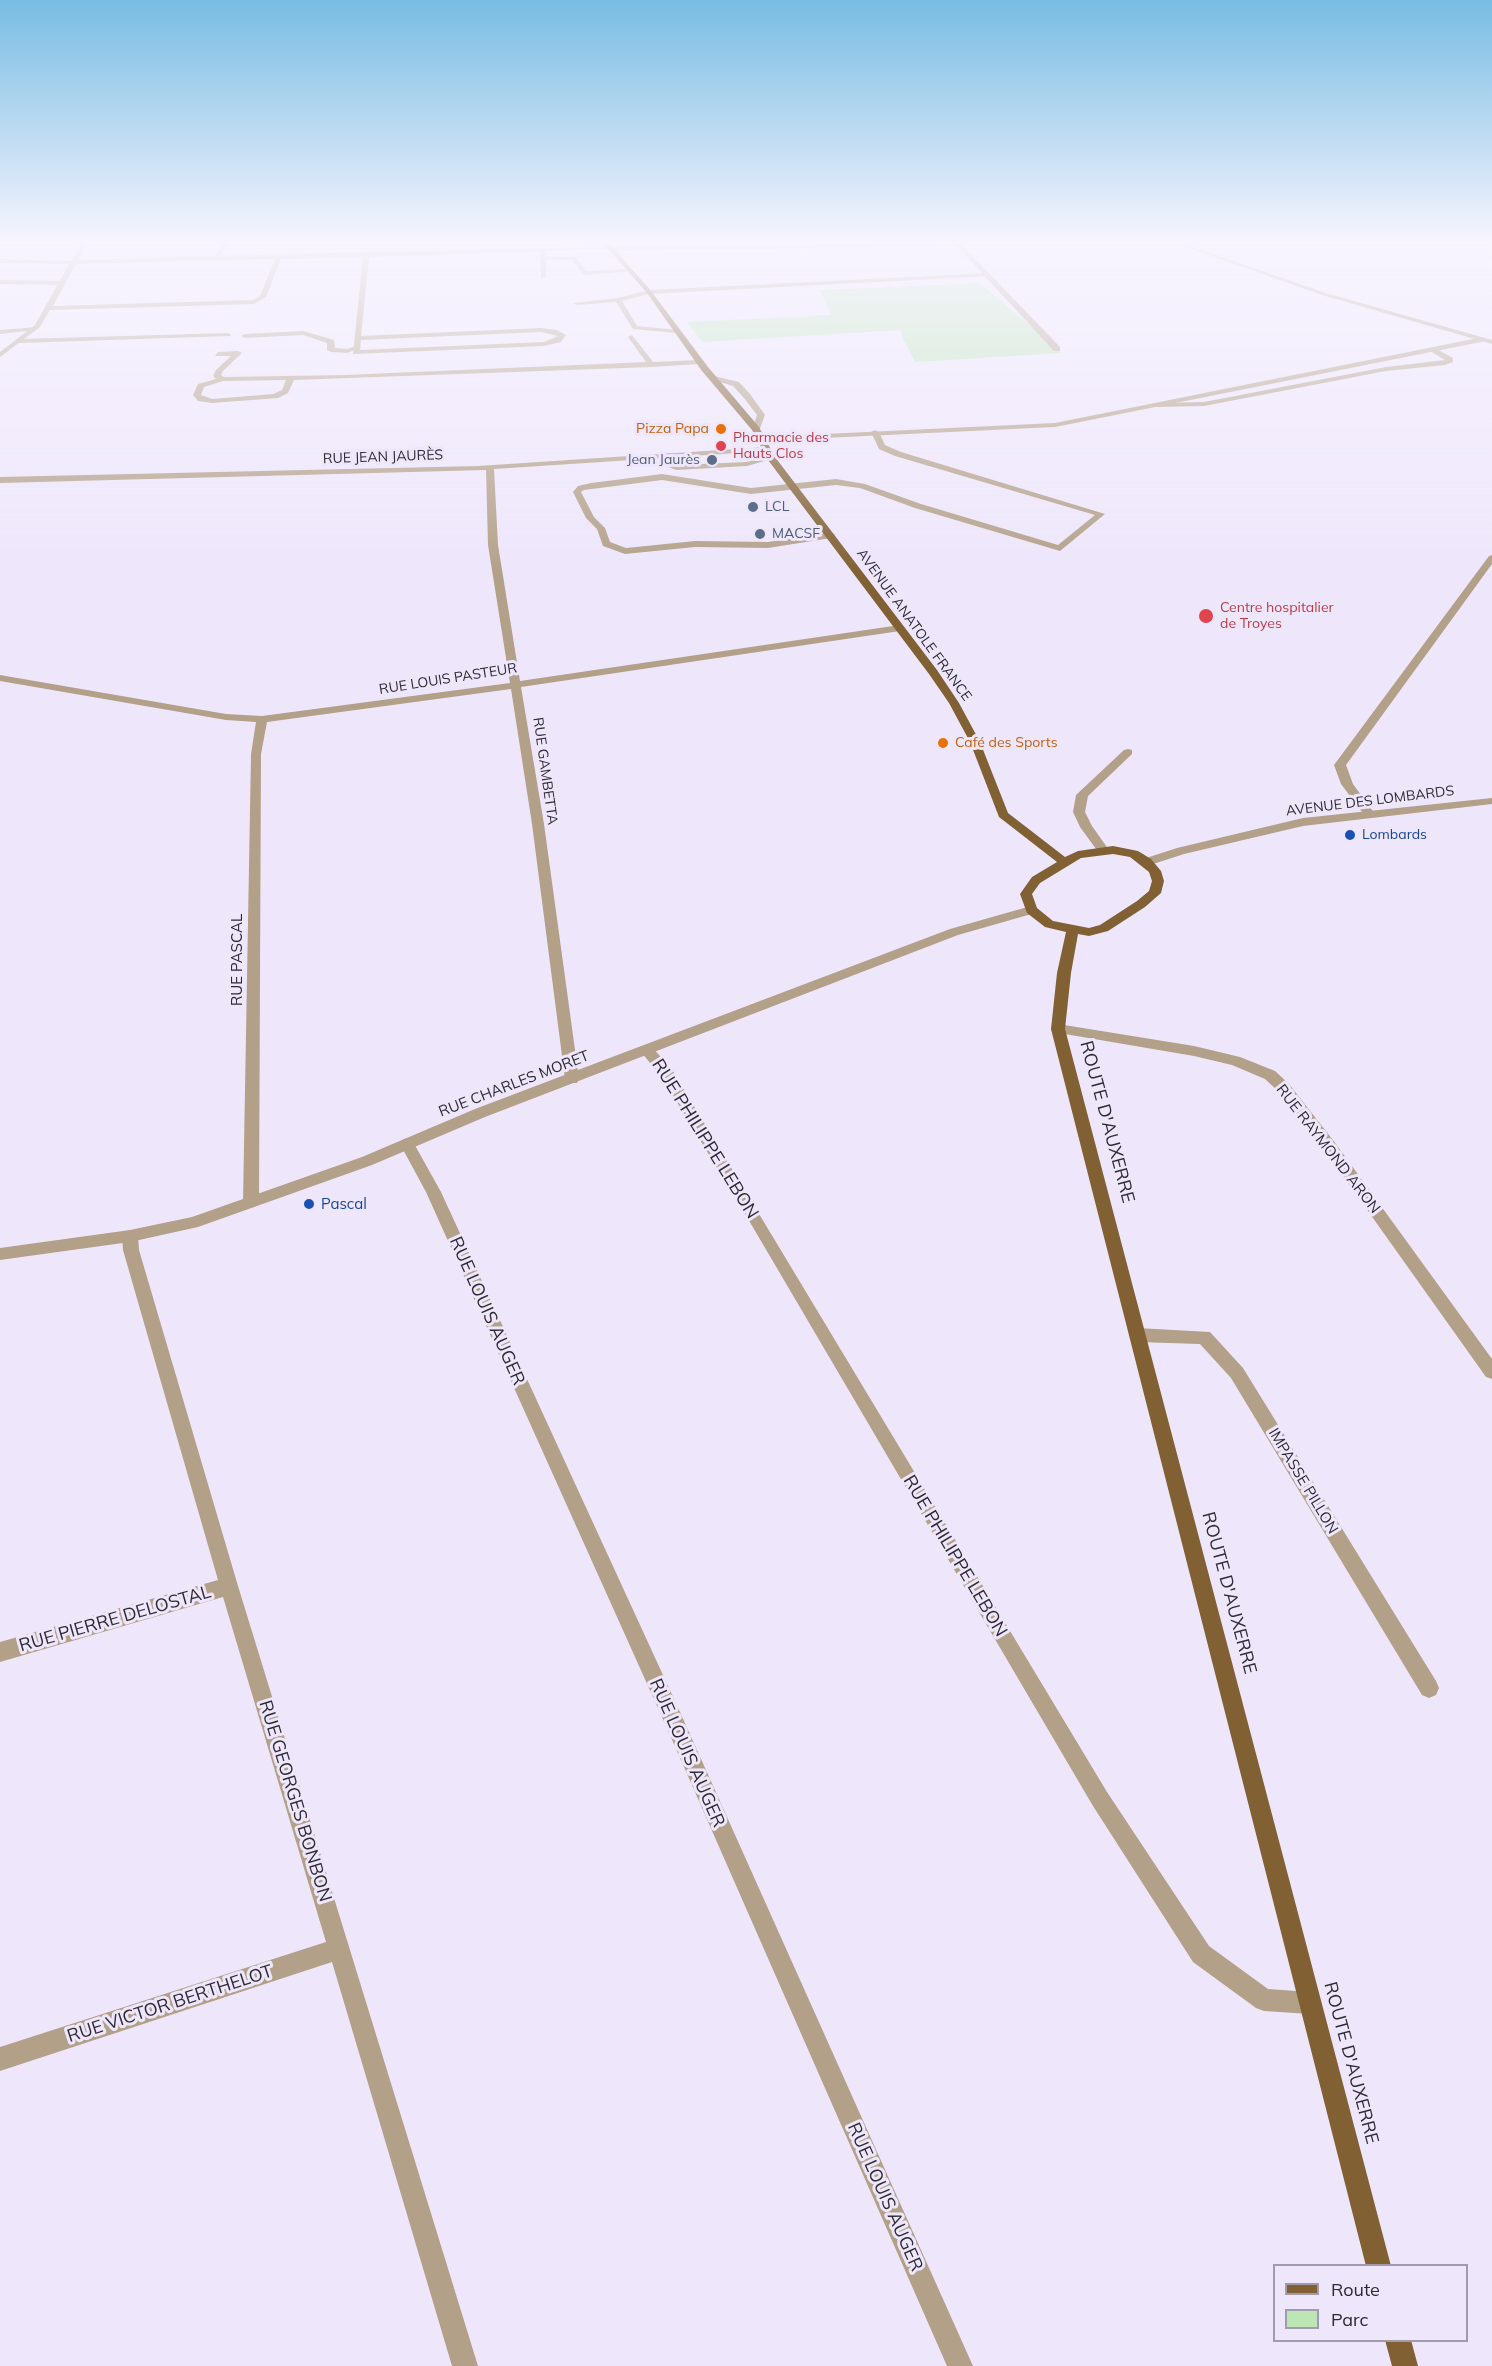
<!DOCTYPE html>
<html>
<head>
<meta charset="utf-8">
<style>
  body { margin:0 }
  #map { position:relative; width:1492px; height:2366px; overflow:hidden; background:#eee7fc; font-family:Mulish,sans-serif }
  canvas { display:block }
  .legend { position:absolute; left:1273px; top:2264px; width:195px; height:78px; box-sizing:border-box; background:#eee7fc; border:2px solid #a19bac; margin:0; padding:8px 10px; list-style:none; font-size:18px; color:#2d2a33 }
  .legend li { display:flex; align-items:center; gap:12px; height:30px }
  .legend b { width:30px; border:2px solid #a19bac }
</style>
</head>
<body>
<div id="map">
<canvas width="1492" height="2366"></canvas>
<ul class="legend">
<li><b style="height:8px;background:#816033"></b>Route</li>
<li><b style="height:16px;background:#bde6b7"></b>Parc</li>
</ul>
</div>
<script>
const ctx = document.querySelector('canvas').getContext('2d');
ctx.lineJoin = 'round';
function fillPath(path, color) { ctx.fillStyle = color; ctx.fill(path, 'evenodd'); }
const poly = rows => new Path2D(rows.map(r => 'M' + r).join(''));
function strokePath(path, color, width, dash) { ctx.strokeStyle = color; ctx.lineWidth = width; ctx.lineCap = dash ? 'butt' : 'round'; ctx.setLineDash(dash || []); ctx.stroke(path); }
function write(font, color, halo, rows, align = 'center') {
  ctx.font = font + ' Mulish,sans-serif'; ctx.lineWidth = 6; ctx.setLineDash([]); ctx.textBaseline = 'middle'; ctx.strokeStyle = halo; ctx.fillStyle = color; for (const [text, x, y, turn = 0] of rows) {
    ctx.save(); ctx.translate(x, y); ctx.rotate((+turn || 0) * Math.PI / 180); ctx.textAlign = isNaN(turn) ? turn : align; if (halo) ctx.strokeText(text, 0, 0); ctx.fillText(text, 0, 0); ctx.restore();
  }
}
const green = poly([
  [980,283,1062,353,915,362,902,337,901,330,702,342,687,322,831,315,820,290]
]);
const service = poly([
  [222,244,228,244,218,259,214,259,222,244],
  [543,248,546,250,546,256,576,257,586,271,630,269,633,271,584,275,572,260,546,260,546,277,541,278,540,250,543,248],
  [989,273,991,276,649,294,622,301,637,326,679,330,677,333,633,329,616,302,577,305,574,303,618,298,649,290,989,273],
  [0,280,62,281,65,283,62,285,0,284,0,280],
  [37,327,35,330,0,334,0,330,37,327],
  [303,331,334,340,335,348,347,349,357,346,361,348,347,353,331,352,327,350,327,343,303,335,245,338,241,336,245,334,303,331],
  [229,333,231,336,20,343,16,341,20,339,229,333],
  [632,335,653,362,699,360,703,362,699,364,652,367,294,380,288,393,278,398,212,403,198,401,193,395,198,384,216,379,213,376,216,370,231,356,215,356,218,352,238,351,242,353,223,371,221,375,224,377,345,375,646,362,628,337,632,335],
  [286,380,282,390,273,394,212,399,201,395,204,387,223,381,286,380],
  [1433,347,1453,358,1453,362,1445,365,1386,371,1204,406,1157,407,1153,405,1157,403,1204,402,1386,367,1445,360,1430,351,1433,347],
  [710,375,739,382,750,394,765,415,759,431,752,429,757,415,744,398,733,386,710,379,710,375],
  [875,430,879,432,885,445,901,452,1105,514,1060,551,915,508,860,488,836,485,751,494,662,480,584,490,581,492,594,517,605,528,610,542,626,548,695,541,768,542,831,532,835,535,831,538,768,548,695,547,625,554,603,546,597,529,586,518,573,492,578,486,591,483,662,474,751,488,836,479,865,484,921,504,1058,545,1095,515,895,456,879,449,871,432,875,430],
  [667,453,673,453,674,464,677,465,747,462,771,456,775,458,747,466,676,470,666,466,664,459,667,453],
  [1492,555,1492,564,1346,765,1353,784,1375,814,1373,816,1365,816,1341,784,1334,765,1489,556,1492,555],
  [1128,749,1132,750,1132,754,1088,796,1085,812,1092,826,1109,850,1103,854,1099,853,1080,827,1073,812,1076,795,1124,750,1128,749],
  [1137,1328,1210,1332,1243,1368,1436,1681,1439,1688,1436,1695,1429,1698,1422,1695,1231,1378,1200,1344,1137,1342,1131,1340,1129,1335,1131,1330,1137,1328]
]);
const minor = poly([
  [81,244,87,244,78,260,366,252,611,247,614,249,369,257,361,336,541,328,557,330,566,335,561,342,544,346,353,354,363,257,281,259,266,297,254,304,50,310,40,327,0,357,0,352,35,325,69,264,0,263,0,259,72,261,81,244],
  [275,259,260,296,253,300,53,306,76,264,275,259],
  [541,332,558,336,544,342,360,350,361,340,541,332],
  [955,244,961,244,1060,347,1060,351,1054,351,955,244],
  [1483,337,1486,341,1055,427,761,441,757,439,761,437,1055,423,1483,337],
  [766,447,770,449,769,451,494,469,498,545,520,681,900,625,905,628,900,631,521,687,544,824,579,1079,577,1083,567,1083,565,1079,532,824,511,689,267,722,261,754,259,1202,256,1206,251,1208,246,1206,243,1202,251,754,256,722,226,720,0,681,0,675,226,714,262,716,510,683,488,545,486,470,0,483,0,477,478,466,766,447],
  [1058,1024,1194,1046,1240,1057,1275,1071,1289,1084,1336,1144,1492,1359,1492,1379,1486,1377,1326,1152,1279,1092,1265,1079,1232,1065,1194,1056,1053,1032,1051,1029,1058,1024],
  [647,1045,652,1047,673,1071,1107,1792,1209,1946,1268,1989,1310,1992,1318,1995,1321,2003,1318,2011,1310,2014,1264,2011,1256,2008,1193,1962,1093,1806,751,1224,663,1079,642,1053,640,1050,642,1047,647,1045],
  [407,1138,412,1140,441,1192,680,1712,973,2366,947,2366,666,1726,426,1192,400,1144,402,1140,407,1138],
  [130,1230,135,1232,138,1236,139,1250,238,1586,478,2366,452,2366,332,1962,0,2071,0,2047,326,1942,223,1597,0,1662,0,1642,218,1580,123,1250,122,1236,125,1232,130,1230]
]);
const tertiary = poly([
  [837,244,943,244,940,246,611,251,608,249,611,247,837,244],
  [1177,244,1185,244,1326,293,1492,340,1492,344,1322,295,1177,244],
  [1492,798,1492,804,1303,826,1184,854,1147,866,1141,862,1143,859,1177,848,1303,818,1492,798],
  [1031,906,1035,907,1037,910,1035,913,958,935,485,1117,372,1165,198,1227,130,1242,0,1260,0,1248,130,1230,192,1217,362,1157,475,1109,950,929,1031,906]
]);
const primary = poly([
  [604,244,610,244,651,291,708,367,759,427,775,457,937,670,959,703,980,742,1008,813,1065,857,1078,851,1113,846,1138,851,1151,859,1161,871,1164,881,1161,893,1145,907,1108,931,1089,936,1078,934,1071,973,1065,1029,1391,2266,1366,2266,1051,1029,1057,973,1066,932,1045,927,1027,913,1020,894,1032,877,1057,862,999,817,970,742,949,703,929,674,768,460,752,430,702,371,647,293,604,244],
  [1113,854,1130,857,1149,872,1152,881,1149,891,1137,901,1100,925,1089,928,1053,921,1037,908,1032,894,1040,883,1081,858,1113,854],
  [1385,2340,1411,2340,1418,2366,1392,2366,1385,2340]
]);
const markers = [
  [721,429,6,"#e8710a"],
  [721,446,6,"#e0444e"],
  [712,460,6,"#5c6f8a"],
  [753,507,6,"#5c6f8a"],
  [760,534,6,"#5c6f8a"],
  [1206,616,8,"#e0444e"],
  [943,743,6,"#e8710a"],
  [1350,835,6,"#1a4fb4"],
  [309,1204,6,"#1a4fb4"]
];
const farFoodnames = [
  ["Pizza Papa",709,429],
  ["Café des Sports",955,743,"left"]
];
const farHealthnames = [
  ["Pharmacie des",733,438],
  ["Hauts Clos",733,454],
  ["Centre hospitalier",1220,608],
  ["de Troyes",1220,624]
];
const farStreetnames = [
  ["RUE JEAN JAURÈS",383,457,-2],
  ["AVENUE ANATOLE FRANCE",914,625,54],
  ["RUE LOUIS PASTEUR",448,679,-9],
  ["RUE GAMBETTA",545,771,82],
  ["AVENUE DES LOMBARDS",1370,801,-7]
];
const farServicenames = [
  ["Jean Jaurès",700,460,"right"],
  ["LCL",765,507],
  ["MACSF",772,534]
];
const farTransitnames = [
  ["Lombards",1362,835]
];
const streetNames = [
  ["RUE PASCAL",237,960,-90],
  ["RUE CHARLES MORET",514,1084,-21],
  ["RUE RAYMOND ARON",1328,1149,52],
  ["IMPASSE PILLON",1303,1481,59]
];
const transitNames = [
  ["Pascal",321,1204]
];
const nearStreetnames = [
  ["ROUTE D'AUXERRE",1107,1122,75],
  ["RUE PHILIPPE LEBON",705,1139,58],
  ["RUE LOUIS AUGER",487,1311,66],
  ["RUE PHILIPPE LEBON",955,1556,59],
  ["ROUTE D'AUXERRE",1229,1593,75],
  ["RUE PIERRE DELOSTAL",115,1619,-16],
  ["RUE LOUIS AUGER",687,1753,66],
  ["RUE GEORGES BONBON",295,1801,73],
  ["RUE VICTOR BERTHELOT",170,2004,-18],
  ["ROUTE D'AUXERRE",1351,2063,75],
  ["RUE LOUIS AUGER",885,2197,66]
];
fillPath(green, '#bde6b7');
fillPath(service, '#b2a088');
fillPath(minor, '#b2a088');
fillPath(tertiary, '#b2a088');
fillPath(primary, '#816033');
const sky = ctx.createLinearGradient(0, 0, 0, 575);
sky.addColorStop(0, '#78bce3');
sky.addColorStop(0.42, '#f7f4fe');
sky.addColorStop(1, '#f7f4fe00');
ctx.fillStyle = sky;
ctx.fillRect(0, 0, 1492, 575);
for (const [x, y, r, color] of markers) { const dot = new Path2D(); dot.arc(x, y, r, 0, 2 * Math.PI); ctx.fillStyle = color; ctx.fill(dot); strokePath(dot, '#eee7fc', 2); }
write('14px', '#c56008', '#eee7fc', farFoodnames, 'right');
write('14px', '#be3a42', '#eee7fc', farHealthnames, 'left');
write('14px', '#2d2a33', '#eee7fc', farStreetnames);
write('14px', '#4e5e75', '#eee7fc', farServicenames, 'left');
write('14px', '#164399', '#eee7fc', farTransitnames, 'left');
write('15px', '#2d2a33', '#eee7fc', streetNames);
write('15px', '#164399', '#eee7fc', transitNames, 'left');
write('18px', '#2d2a33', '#eee7fc', nearStreetnames);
</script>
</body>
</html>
